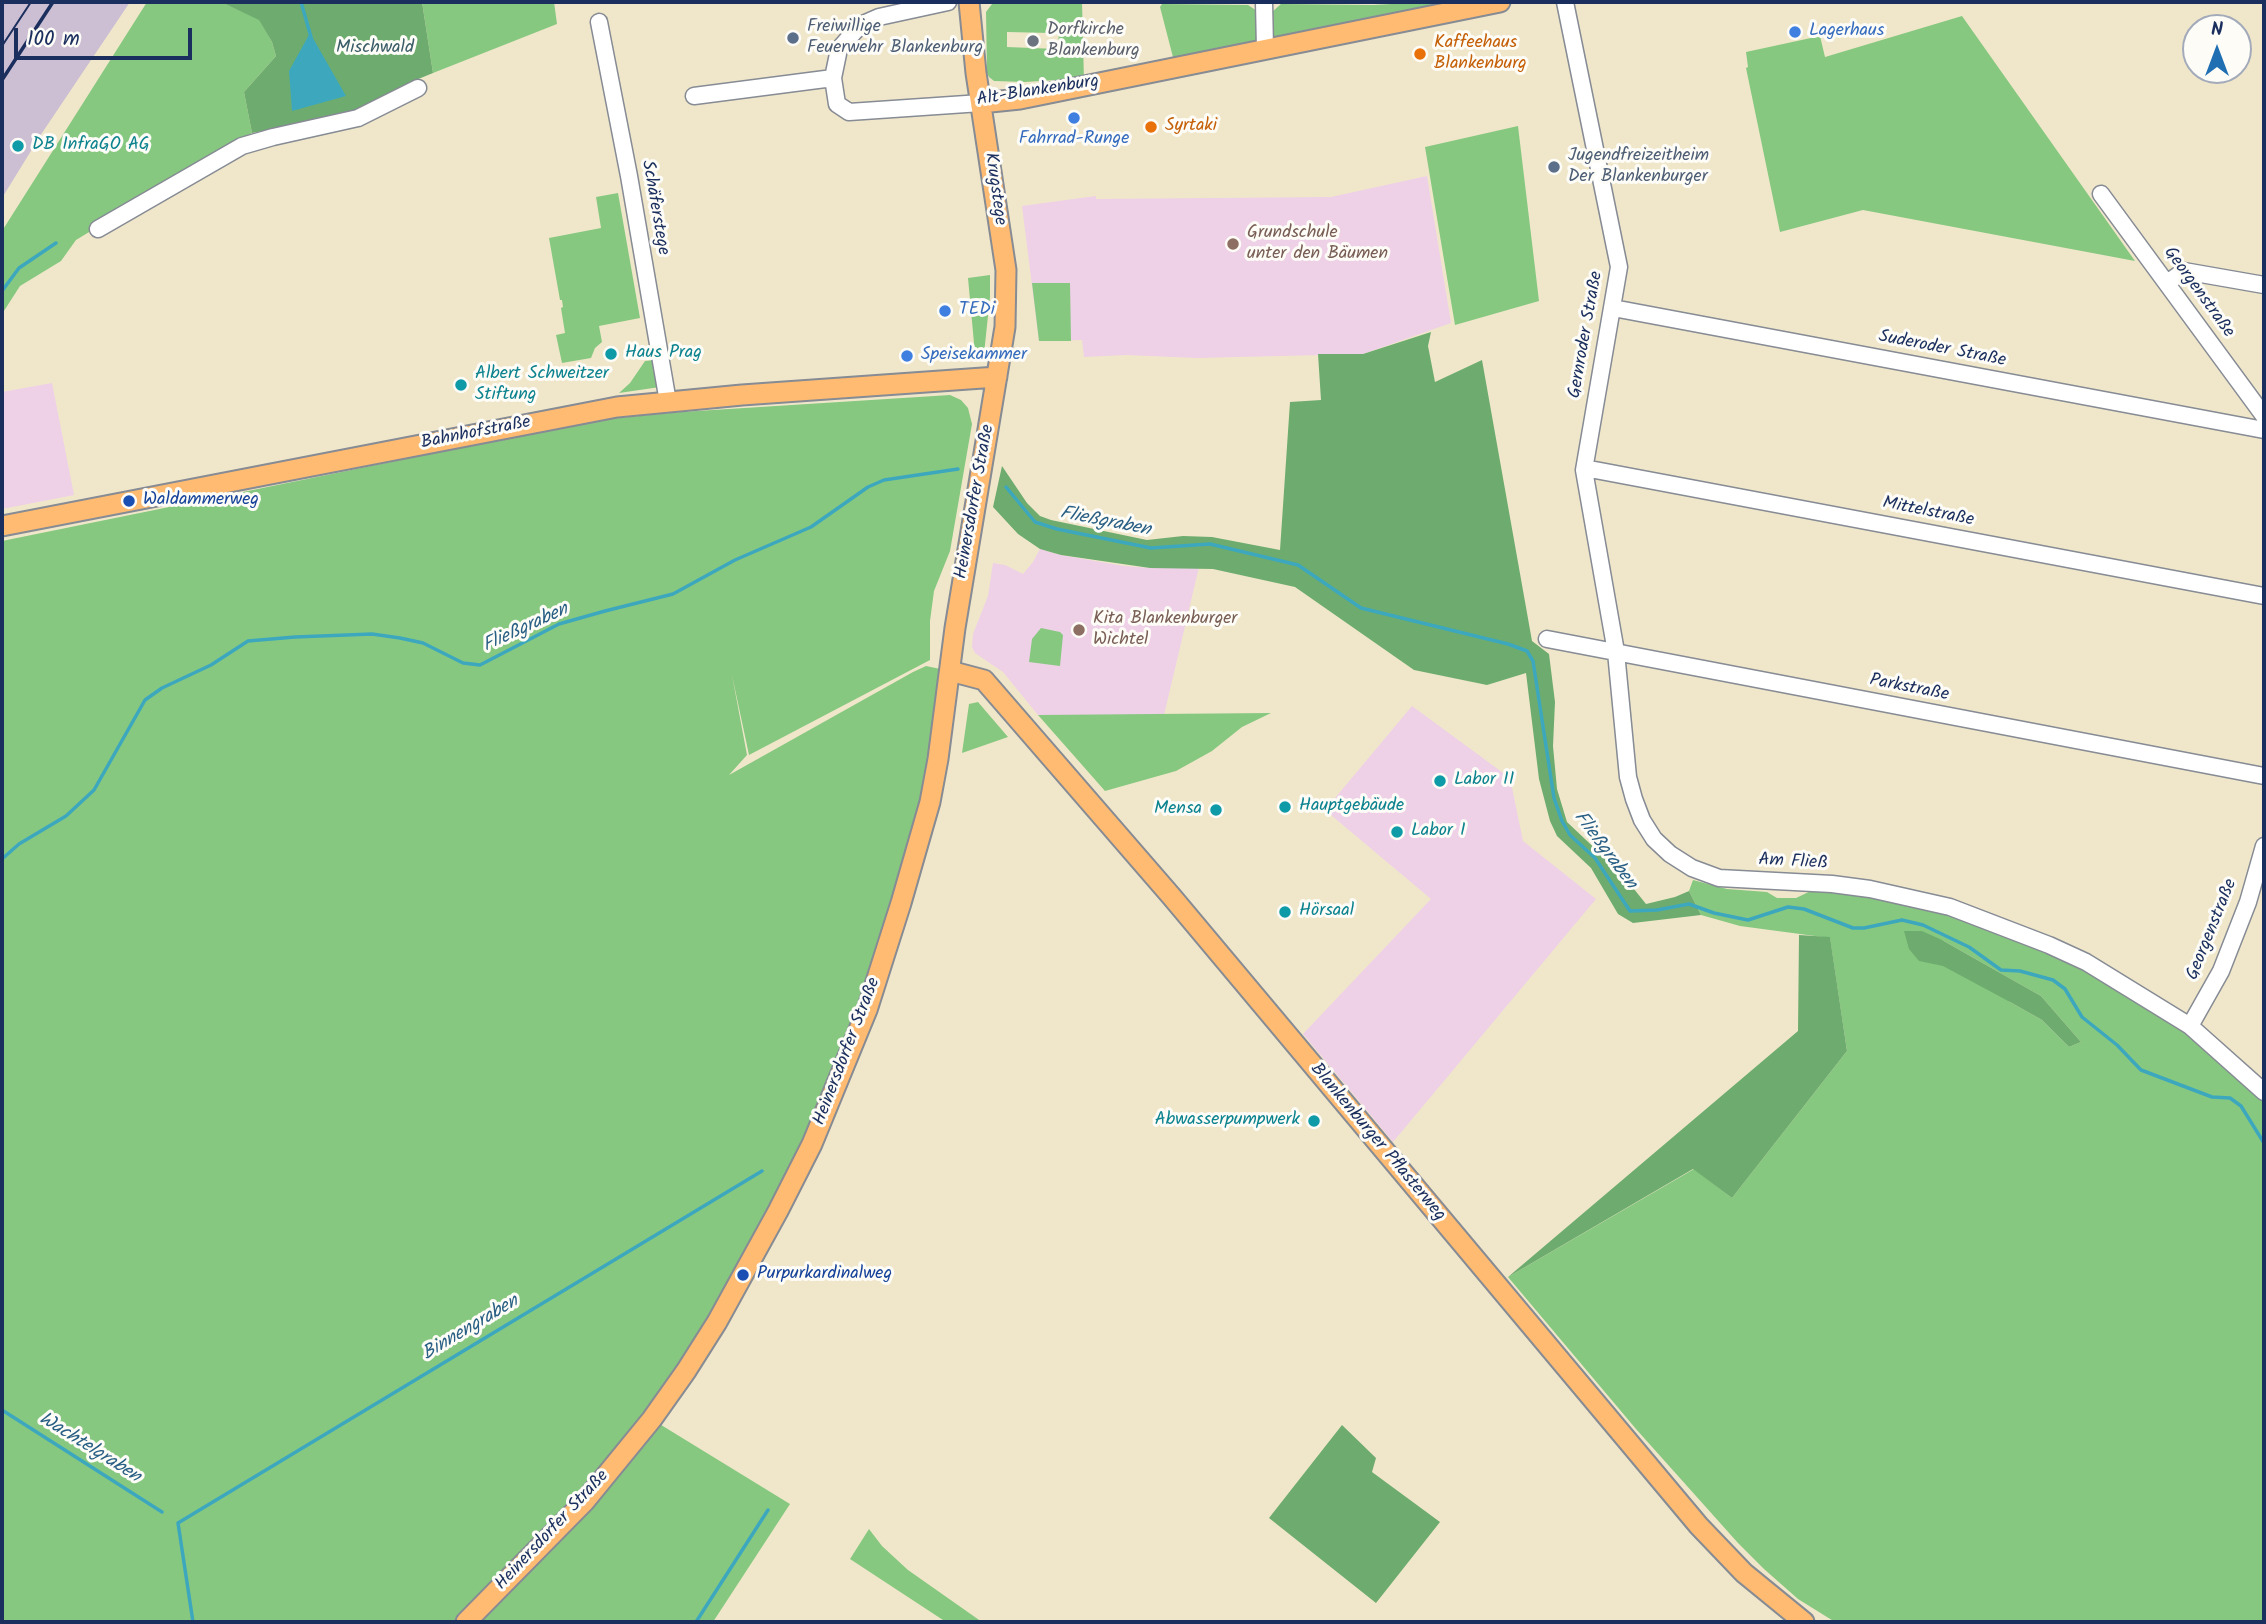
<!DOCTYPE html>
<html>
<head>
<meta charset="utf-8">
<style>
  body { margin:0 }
  #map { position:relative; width:2266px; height:1624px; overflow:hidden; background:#f0e7cb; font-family:Kalam,sans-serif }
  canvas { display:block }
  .frame { position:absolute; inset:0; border:4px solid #1b2f5e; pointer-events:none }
  .north { position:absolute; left:2182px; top:14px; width:70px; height:70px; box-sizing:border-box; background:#fdfcf7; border:2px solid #a3aaba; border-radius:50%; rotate:0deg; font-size:19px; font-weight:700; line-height:28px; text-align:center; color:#1b2f5e }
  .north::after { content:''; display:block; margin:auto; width:24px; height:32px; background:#1f6fb2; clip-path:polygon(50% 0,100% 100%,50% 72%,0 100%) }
  .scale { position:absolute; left:14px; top:28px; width:178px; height:32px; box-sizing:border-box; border:4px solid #1b2f5e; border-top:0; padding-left:9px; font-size:21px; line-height:24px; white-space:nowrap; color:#1b2f5e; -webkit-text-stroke:5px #fdfcf7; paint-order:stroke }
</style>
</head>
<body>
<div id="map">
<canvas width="2266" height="1624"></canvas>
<div class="frame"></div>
<div class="north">N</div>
<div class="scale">100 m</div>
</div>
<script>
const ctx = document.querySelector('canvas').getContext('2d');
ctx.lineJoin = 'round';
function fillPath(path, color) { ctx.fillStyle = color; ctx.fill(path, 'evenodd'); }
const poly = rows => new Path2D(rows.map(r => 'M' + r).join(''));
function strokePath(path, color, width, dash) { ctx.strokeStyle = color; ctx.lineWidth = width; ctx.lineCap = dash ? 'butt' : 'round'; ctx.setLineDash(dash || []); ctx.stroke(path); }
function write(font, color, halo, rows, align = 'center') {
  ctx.font = font + ' Kalam,sans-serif'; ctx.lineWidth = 6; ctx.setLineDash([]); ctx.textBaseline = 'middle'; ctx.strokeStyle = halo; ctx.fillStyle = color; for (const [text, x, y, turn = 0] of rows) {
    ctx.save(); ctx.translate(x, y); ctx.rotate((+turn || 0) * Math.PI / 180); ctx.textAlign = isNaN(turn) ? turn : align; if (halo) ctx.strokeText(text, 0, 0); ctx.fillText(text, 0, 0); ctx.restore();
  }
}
const built = poly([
  [1427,176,1451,323,1363,354,1197,358,1126,355,1084,357,1082,340,1039,341,1022,206,1096,196,1096,199,1331,197],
  [52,383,74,495,2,509,2,392],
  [1040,549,1061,555,1124,566,1150,568,1199,567,1164,715,1038,715,1003,672,975,653,972,647,973,634,988,596,993,563,1005,565,1023,574,1033,562],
  [1412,706,1510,778,1523,841,1596,899,1393,1142,1303,1034,1431,899,1325,810]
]);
const industrial = poly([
  [2,2,130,2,42,133,2,198]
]);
const green = poly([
  [147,2,221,2,259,19,272,42,276,56,244,92,252,133,76,240,61,261,20,286,2,314,2,231],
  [422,2,554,2,557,24,433,73],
  [1082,2,1084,81,1072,79,1025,82,994,81,989,77,987,73,986,12,992,4],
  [1050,28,1059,28,1058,49,1007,47,1007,32,1050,33],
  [1429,2,1470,2,1274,39,1271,36,1272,12,1281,4,1373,5],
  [1162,4,1248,5,1257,11,1259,36,1256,44,1174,61,1160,7],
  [1962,16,2135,261,1863,210,1780,232,1746,68,1748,67,1746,52,1820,36,1825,57],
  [1518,126,1539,301,1455,325,1425,147],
  [618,193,640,318,599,326,602,342,595,348,591,358,562,363,556,335,565,333,561,308,563,307,562,300,560,300,549,238,601,228,596,197],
  [990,275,990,297,984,354,975,354,968,278],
  [1032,283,1070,283,1071,341,1039,341],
  [655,360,660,387,619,393,630,383,645,361],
  [950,395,961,400,968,408,972,424,950,551,934,591,930,621,930,660,749,755,732,675,747,755,729,775,913,672,926,666,950,671,945,716,841,1077,653,1420,790,1504,713,1622,2,1622,2,541,597,420,681,412],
  [1041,628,1060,632,1063,635,1060,666,1029,662,1032,639],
  [978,702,1008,737,962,753,969,704],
  [1271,713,1242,727,1212,751,1176,771,1105,791,1038,715],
  [1693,880,1727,889,1767,892,1777,898,1796,898,1815,889,1872,894,1966,918,2065,958,2187,1031,2264,1098,2264,1622,1835,1622,1798,1599,1764,1569,1738,1543,1636,1429,1508,1277,1694,1169,1732,1198,1847,1051,1830,938,1740,926,1701,915,1689,891],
  [1942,940,2041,996,2081,1042,2069,1047,2042,1020,2010,1002],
  [869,1529,882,1546,908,1570,982,1622,946,1622,850,1559]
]);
const forest = poly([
  [221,2,422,2,433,73,411,82,412,88,354,114,252,133,244,92,276,56,272,42,259,20],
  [1431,332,1428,346,1435,382,1482,360,1532,641,1549,654,1555,702,1553,746,1557,789,1567,822,1622,874,1646,904,1675,897,1689,891,1701,915,1633,923,1618,914,1591,868,1557,836,1550,821,1539,779,1526,673,1487,685,1414,670,1295,587,1213,569,1150,568,1061,555,1040,549,1018,534,993,507,1002,466,1027,503,1040,516,1051,520,1147,540,1183,536,1212,537,1280,550,1290,402,1321,400,1318,354,1363,354],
  [1904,931,1922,931,1942,940,2041,996,2081,1042,2069,1047,2042,1020,2010,1002,1943,966,1919,961,1909,949],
  [1799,935,1830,937,1847,1051,1732,1198,1693,1169,1508,1277,1798,1031],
  [1342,1425,1376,1458,1372,1472,1440,1522,1376,1603,1269,1518]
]);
const water = poly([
  [310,33,346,96,292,111,289,71]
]);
const stream = poly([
  [301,2,311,37],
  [2,291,19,268,56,243],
  [1006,487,1035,522,1057,529,1151,548,1210,544,1298,565,1361,608,1508,644,1527,651,1533,661,1554,798,1562,821,1570,835,1595,858,1630,911,1657,910,1689,904,1714,913,1748,920,1788,907,1804,909,1853,928,1864,928,1902,920,1923,925,1969,947,2001,970,2020,971,2053,980,2065,989,2082,1017,2117,1045,2141,1070,2212,1097,2230,1098,2241,1106,2264,1143],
  [2,859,19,844,66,816,94,790,145,700,162,688,211,665,248,641,295,637,372,634,400,638,423,643,463,663,480,665,559,624,605,611,673,594,735,560,811,527,868,487,884,480,958,469],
  [2,1410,162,1512],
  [193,1622,178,1523,762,1171],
  [696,1622,768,1510]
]);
const minor = poly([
  [948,2,879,17,863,24,855,31,839,49,833,78,837,104,849,112,981,103],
  [1264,2,1265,49],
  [1565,2,1619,267,1584,470,1616,652,1628,777,1634,799,1642,820,1654,839,1670,854,1692,868,1719,878,1832,884,1870,889,1950,907,2049,945,2086,962,2190,1026,2264,1092],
  [599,22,629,176,668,402],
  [694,96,833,78],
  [2101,194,2264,416],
  [98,229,242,146,273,137,358,118,418,88],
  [2167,283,2184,271,2264,285],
  [1613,308,2264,430],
  [1584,470,1595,470,2264,596],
  [1547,639,2264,776],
  [2190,1026,2221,971,2248,902,2264,846]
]);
const major = poly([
  [981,103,1020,99,1500,2],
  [2,526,617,407,742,395,997,377],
  [950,671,984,680,1172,897,1699,1526,1744,1573,1804,1622],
  [466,1622,585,1501,652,1419,686,1371,717,1322,778,1211,812,1144,867,1010,901,903,930,802,938,759,955,628,1005,327,1006,270,976,73,969,2]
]);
const tram = poly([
  [2,46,31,2]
]);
const rail = poly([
  [2,80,53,2]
]);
const markers = [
  [1795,32,7,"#3f7fe0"],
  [793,38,7,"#5c6f8a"],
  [1033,41,7,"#6b7280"],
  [1420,54,7,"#e8710a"],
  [1074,118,7,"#3f7fe0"],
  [1151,127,7,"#e8710a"],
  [18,146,7,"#0f9aa8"],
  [1554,167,7,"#5c6f8a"],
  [1233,244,7,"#8d6e63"],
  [945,311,7,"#3f7fe0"],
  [611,354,7,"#0f9aa8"],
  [907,356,7,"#3f7fe0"],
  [461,385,7,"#0f9aa8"],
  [129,501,7,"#1a4fb4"],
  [1079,630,7,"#8d6e63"],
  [1440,781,7,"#0f9aa8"],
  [1285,807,7,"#0f9aa8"],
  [1216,810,7,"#0f9aa8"],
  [1397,832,7,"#0f9aa8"],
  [1285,912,7,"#0f9aa8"],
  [1314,1121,7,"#0f9aa8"],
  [743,1275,7,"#1a4fb4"]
];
const serviceNames = [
  ["Freiwillige",807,28],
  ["Feuerwehr Blankenburg",807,49],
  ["Jugendfreizeitheim",1568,157],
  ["Der Blankenburger",1568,178]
];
const worshipNames = [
  ["Dorfkirche",1047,31],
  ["Blankenburg",1047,52]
];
const shopNames = [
  ["Lagerhaus",1809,32],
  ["Fahrrad-Runge",1074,140,"center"],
  ["TEDi",959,311],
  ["Speisekammer",921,356]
];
const foodNames = [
  ["Kaffeehaus",1434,44],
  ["Blankenburg",1434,65],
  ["Syrtaki",1165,127]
];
const parkNames = [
  ["Mischwald",375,49]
];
const streetNames = [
  ["Alt-Blankenburg",1038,92,-9],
  ["Krugstege",994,189,82],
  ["Schäferstege",654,208,80],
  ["Georgenstraße",2198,293,54],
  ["Gernroder Straße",1587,335,-80],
  ["Suderoder Straße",1942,350,11],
  ["Bahnhofstraße",476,434,-11],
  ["Heinersdorfer Straße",976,502,-80],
  ["Mittelstraße",1928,513,11],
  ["Parkstraße",1909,689,11],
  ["Am Fließ",1793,863,3],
  ["Georgenstraße",2213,930,-68],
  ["Heinersdorfer Straße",848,1052,-69],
  ["Blankenburger Pflasterweg",1377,1143,50],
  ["Heinersdorfer Straße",553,1531,-47]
];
const cultureNames = [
  ["DB InfraGO AG",32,146],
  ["Haus Prag",625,354],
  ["Albert Schweitzer",475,375],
  ["Stiftung",475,396],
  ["Labor II",1454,781],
  ["Hauptgebäude",1299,807],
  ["Mensa",1202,810,"right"],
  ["Labor I",1411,832],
  ["Hörsaal",1299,912],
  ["Abwasserpumpwerk",1300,1121,"right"]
];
const educationNames = [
  ["Grundschule",1247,234],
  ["unter den Bäumen",1247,255],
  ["Kita Blankenburger",1093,620],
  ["Wichtel",1093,641]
];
const transitNames = [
  ["Waldammerweg",143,501],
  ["Purpurkardinalweg",757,1275]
];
const waterNames = [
  ["Fließgraben",1105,523,11],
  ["Fließgraben",526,629,-25],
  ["Fließgraben",1604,851,53],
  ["Binnengraben",471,1329,-31],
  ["Wachtelgraben",89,1449,32]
];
fillPath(built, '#eed0e7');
fillPath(industrial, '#ccbed3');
fillPath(green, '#87c880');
fillPath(forest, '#6dac6e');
fillPath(water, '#3da8bd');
strokePath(stream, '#3da8bd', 3.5);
strokePath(minor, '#868b94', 19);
strokePath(major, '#868b94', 23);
strokePath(minor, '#fff', 16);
strokePath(major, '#ffbb71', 19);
strokePath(tram, '#1b2f5e', 2);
strokePath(rail, '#1b2f5e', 3.5);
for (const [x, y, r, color] of markers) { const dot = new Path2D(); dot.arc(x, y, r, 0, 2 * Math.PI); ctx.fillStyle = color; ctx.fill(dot); strokePath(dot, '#fdfcf7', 2.5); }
write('18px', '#4e5e75', '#fdfcf7', serviceNames, 'left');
write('18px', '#5b616d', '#fdfcf7', worshipNames, 'left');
write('18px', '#366cbe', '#fdfcf7', shopNames, 'left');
write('18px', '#c56008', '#fdfcf7', foodNames, 'left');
write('18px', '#3b5d68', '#fdfcf7', parkNames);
write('18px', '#1b2f5e', '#fdfcf7', streetNames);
write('18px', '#0d838f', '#fdfcf7', cultureNames, 'left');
write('18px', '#785e54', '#fdfcf7', educationNames, 'left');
write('18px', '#164399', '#fdfcf7', transitNames, 'left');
write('italic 19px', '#295f84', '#fdfcf7', waterNames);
</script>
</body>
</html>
